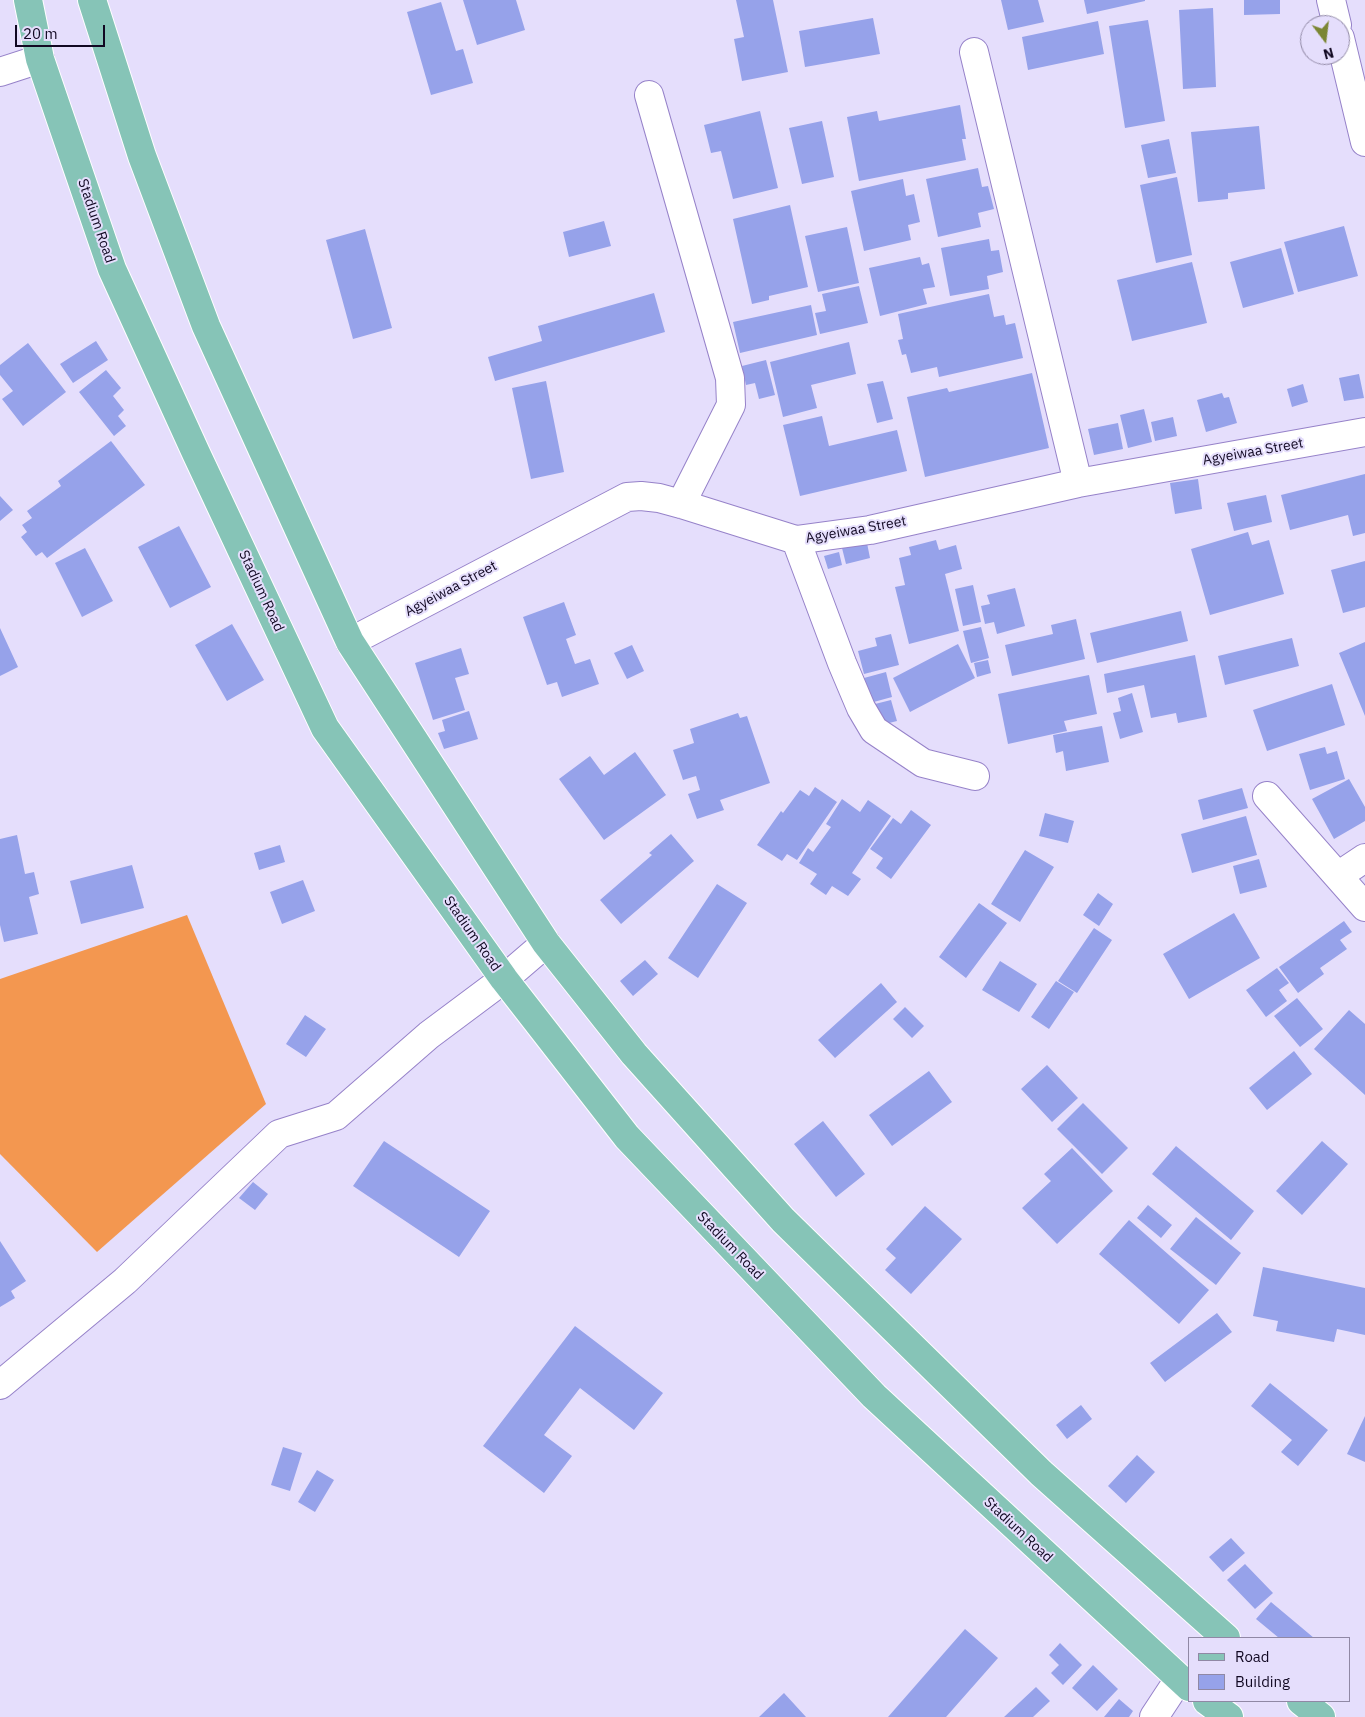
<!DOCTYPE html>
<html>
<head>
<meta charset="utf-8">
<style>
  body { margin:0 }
  #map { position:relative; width:1365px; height:1717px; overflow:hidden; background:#e5defc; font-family:"IBM Plex Sans",sans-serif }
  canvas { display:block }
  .legend { position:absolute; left:1188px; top:1637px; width:162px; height:65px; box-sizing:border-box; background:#e5defc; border:1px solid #9088a5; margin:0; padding:6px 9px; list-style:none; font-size:15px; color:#110822 }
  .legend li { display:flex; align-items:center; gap:10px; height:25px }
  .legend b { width:25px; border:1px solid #9088a5 }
  .north { position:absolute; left:1300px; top:15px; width:50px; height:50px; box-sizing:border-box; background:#e5defc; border:1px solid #9088a5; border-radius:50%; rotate:165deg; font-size:14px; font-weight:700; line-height:20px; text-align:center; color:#110822 }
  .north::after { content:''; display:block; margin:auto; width:18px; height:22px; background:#7b8633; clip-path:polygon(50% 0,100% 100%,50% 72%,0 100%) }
  .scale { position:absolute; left:15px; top:25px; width:90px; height:22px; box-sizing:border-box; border:2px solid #110822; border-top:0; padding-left:6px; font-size:15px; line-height:18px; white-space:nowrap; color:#110822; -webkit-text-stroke:4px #e5defc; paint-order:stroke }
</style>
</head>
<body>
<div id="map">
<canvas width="1365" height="1717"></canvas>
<ul class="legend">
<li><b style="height:6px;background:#86c4b7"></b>Road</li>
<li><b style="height:14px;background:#96a2ea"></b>Building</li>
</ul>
<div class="north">N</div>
<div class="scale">20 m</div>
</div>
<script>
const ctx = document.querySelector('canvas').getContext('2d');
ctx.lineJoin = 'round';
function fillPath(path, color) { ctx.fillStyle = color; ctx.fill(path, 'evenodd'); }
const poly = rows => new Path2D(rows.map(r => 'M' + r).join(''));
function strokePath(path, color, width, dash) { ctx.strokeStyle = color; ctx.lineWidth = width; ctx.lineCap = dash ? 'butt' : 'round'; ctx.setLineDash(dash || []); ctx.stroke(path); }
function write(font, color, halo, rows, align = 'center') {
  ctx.font = font + ' "IBM Plex Sans",sans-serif'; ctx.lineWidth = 4; ctx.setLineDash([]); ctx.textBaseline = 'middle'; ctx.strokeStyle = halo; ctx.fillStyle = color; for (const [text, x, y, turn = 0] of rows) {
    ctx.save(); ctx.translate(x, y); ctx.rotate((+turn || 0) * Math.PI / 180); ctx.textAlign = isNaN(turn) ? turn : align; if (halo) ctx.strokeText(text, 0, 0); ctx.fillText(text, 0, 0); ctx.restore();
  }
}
const forest = poly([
  [187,915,266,1104,97,1252,0,1154,0,979]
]);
const building = poly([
  [463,0,516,0,525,30,477,45],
  [736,0,773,0,788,72,742,81,734,39,744,37],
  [1001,0,1038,0,1044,22,1008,30],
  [1084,0,1145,0,1145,1,1087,14],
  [1244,0,1280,0,1280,14,1244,15],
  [441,2,456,51,463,49,473,83,431,95,407,12],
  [1213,8,1216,87,1183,89,1179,10],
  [873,18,880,54,805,67,799,31],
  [1148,20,1165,121,1125,128,1109,26],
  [1098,21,1104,54,1028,70,1022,37],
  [960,105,966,139,962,139,966,160,859,181,847,117,877,111,879,121],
  [760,111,778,188,733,199,721,151,711,153,704,125],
  [822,121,834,177,802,184,789,128],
  [1259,126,1265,189,1228,193,1228,199,1198,202,1191,132],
  [1169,139,1176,173,1148,178,1141,145],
  [978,168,982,187,988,186,994,209,978,213,981,227,938,237,926,179],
  [1177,177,1192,255,1156,263,1140,185],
  [903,179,906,196,914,194,920,222,908,225,911,240,864,251,851,191],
  [790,205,808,287,769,296,769,300,752,304,733,219],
  [604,221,611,246,569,257,563,232],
  [1344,226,1358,276,1298,292,1284,242],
  [847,227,859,283,818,292,805,236],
  [365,229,392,328,353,339,326,240],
  [989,239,991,251,999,250,1003,272,987,276,989,289,950,296,941,248],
  [1281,248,1294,294,1243,308,1230,262],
  [920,257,922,265,929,263,935,287,923,289,927,304,880,316,869,268],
  [1192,262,1207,323,1132,341,1117,280],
  [859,286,868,323,820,334,815,313,826,311,822,294],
  [654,293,665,332,495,381,488,357,542,341,538,326],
  [989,294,994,317,1004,315,1006,325,1015,323,1023,358,939,377,937,367,911,373,906,354,902,355,898,340,903,339,898,314],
  [811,305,817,335,740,353,733,322],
  [96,341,108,360,73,383,60,364],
  [849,342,856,374,811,385,817,408,783,417,770,362],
  [28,343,66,392,23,426,2,399,13,391,0,375,0,365],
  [766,360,775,395,759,399,755,383,746,385,742,366],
  [106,370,121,388,113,396,124,410,118,416,126,426,114,436,79,392],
  [1032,373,1049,448,925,477,907,397,947,388,949,392],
  [1359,374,1364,398,1344,401,1339,378],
  [546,381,564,472,531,479,512,388],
  [883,381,893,419,877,423,867,384],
  [1303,384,1308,402,1292,407,1287,389],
  [1222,393,1224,398,1229,397,1237,423,1206,432,1197,400],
  [1144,409,1152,442,1128,448,1120,415],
  [822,416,829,446,897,430,907,471,800,496,783,425],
  [1173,417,1177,436,1155,441,1151,422],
  [1118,423,1123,449,1094,455,1088,429],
  [111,441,145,485,47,558,42,552,36,556,21,537,27,532,22,525,32,518,27,511,61,486,58,481],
  [1365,474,1365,533,1353,536,1348,515,1290,530,1281,495],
  [1198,479,1202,509,1175,514,1170,483],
  [1266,495,1272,522,1234,531,1227,503],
  [0,496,13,510,0,521],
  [179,526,211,587,170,608,138,547],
  [1248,532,1252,545,1269,540,1284,594,1210,615,1191,549],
  [936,540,939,550,956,545,962,569,945,574,959,631,909,644,895,587,905,585,899,558,911,555,909,547],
  [867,543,870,558,846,564,842,548],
  [85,548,113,601,82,617,55,563],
  [839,552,842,565,828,569,824,556],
  [1365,561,1365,607,1343,613,1331,570],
  [973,585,981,622,963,626,955,589],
  [1015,588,1025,626,997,634,994,622,985,624,981,606,990,604,987,595],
  [564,602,576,635,566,639,575,664,590,659,599,684,562,697,557,682,547,685,523,617],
  [1181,611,1188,641,1097,663,1090,633],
  [1076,619,1085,659,1012,676,1005,645,1053,634,1051,625],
  [232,624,264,680,227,701,195,645],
  [981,627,989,658,971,663,963,631],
  [0,628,18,667,0,676],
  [891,634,899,665,864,674,858,651,877,646,875,638],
  [1292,638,1299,666,1225,685,1218,656],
  [1365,642,1365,716,1339,653],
  [958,644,975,678,910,712,893,678],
  [632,645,644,671,627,679,614,653],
  [461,648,469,674,455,678,465,710,433,720,415,663],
  [1195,655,1207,717,1178,723,1176,713,1151,718,1144,685,1107,693,1104,674],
  [988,660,991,673,977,677,974,663],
  [886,672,892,697,870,703,864,678],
  [1089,675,1097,714,1064,721,1067,731,1008,744,998,694],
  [1332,684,1345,725,1267,751,1253,710],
  [1132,693,1143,732,1120,739,1113,713,1121,711,1118,698],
  [891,700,897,721,877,726,871,705],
  [469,711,478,739,444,749,438,733,445,731,442,720],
  [738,713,740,718,747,716,770,783,720,800,724,810,697,819,688,794,700,790,696,776,683,780,673,750,694,743,690,729],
  [1102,726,1109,762,1066,771,1063,751,1056,753,1053,735],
  [1325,747,1327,754,1337,751,1345,779,1310,790,1299,754],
  [635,752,666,795,604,840,559,779,590,756,604,775],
  [1349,779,1365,807,1365,821,1334,839,1312,799],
  [815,787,837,802,797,860,787,854,782,861,757,845,781,811,783,813,800,790,809,796],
  [1242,788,1248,808,1203,820,1198,800],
  [842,799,860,812,868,800,891,816,852,873,861,879,848,896,832,886,826,895,810,884,817,874,799,863,808,848,813,852,831,827,826,824],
  [911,810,931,825,891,879,876,868,883,858,870,849,893,818,901,824],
  [1045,813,1074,821,1068,843,1039,836],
  [1246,816,1257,855,1192,873,1181,834],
  [671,834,694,861,621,924,600,900,652,855,649,853],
  [17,835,25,874,34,872,39,894,29,897,38,934,4,942,0,925,0,839],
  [280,845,285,862,259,870,254,853],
  [1025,850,1054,867,1020,922,991,904],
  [1259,859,1267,887,1240,894,1233,866],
  [132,865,144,908,81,924,70,881],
  [303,880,315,911,282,924,270,892],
  [717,884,747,903,698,978,668,958],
  [1098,893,1113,904,1099,926,1083,915],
  [979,903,1007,923,966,978,939,957],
  [1234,913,1260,958,1189,999,1163,954],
  [1344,921,1352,932,1340,940,1347,949,1320,968,1324,974,1298,993,1279,967],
  [1094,928,1112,940,1077,993,1058,981],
  [645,960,658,974,633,996,620,981],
  [1000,961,1037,984,1019,1012,982,990],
  [1277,968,1289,983,1279,990,1287,1001,1266,1017,1246,990],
  [1056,981,1074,992,1049,1029,1031,1017],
  [881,983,897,1002,835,1058,818,1040],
  [1297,998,1323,1029,1300,1047,1274,1016],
  [905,1007,924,1026,912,1038,893,1019],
  [1349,1010,1365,1024,1365,1095,1314,1049],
  [305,1015,326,1029,306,1057,286,1044],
  [1294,1051,1312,1074,1267,1110,1249,1088],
  [1047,1065,1078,1098,1052,1122,1021,1089],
  [929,1071,952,1102,892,1146,869,1115],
  [1083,1103,1128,1148,1102,1174,1057,1129],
  [823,1121,865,1174,836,1197,794,1144],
  [384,1141,490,1211,459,1257,353,1186],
  [1322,1141,1348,1164,1302,1215,1276,1191],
  [1176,1146,1254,1211,1231,1240,1152,1174],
  [1072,1148,1113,1191,1057,1244,1022,1208,1051,1181,1044,1174],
  [253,1182,268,1194,255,1210,239,1198],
  [1148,1205,1172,1225,1161,1238,1137,1218],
  [925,1206,962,1239,911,1294,885,1270,896,1258,886,1249],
  [1196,1217,1241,1253,1216,1285,1170,1249],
  [1129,1220,1209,1290,1179,1324,1099,1254],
  [0,1241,26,1281,11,1291,15,1298,0,1307],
  [1263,1267,1365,1288,1365,1335,1337,1329,1334,1342,1276,1331,1278,1321,1253,1316],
  [1217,1313,1232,1332,1165,1382,1150,1363],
  [575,1326,663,1393,634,1430,580,1388,544,1435,572,1456,544,1493,483,1446],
  [1270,1383,1328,1430,1298,1466,1281,1452,1292,1440,1251,1406],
  [1081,1405,1092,1419,1067,1439,1056,1425],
  [1365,1416,1365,1462,1347,1454],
  [283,1447,302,1453,290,1491,271,1485],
  [1137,1455,1155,1472,1126,1503,1108,1486],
  [317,1470,334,1480,315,1512,298,1502],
  [1231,1538,1245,1553,1223,1572,1209,1557],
  [1245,1564,1273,1593,1255,1609,1227,1580],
  [1271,1602,1314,1638,1279,1638,1256,1619],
  [965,1629,998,1658,946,1717,888,1717],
  [1060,1643,1082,1665,1063,1685,1051,1673,1059,1665,1049,1655],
  [1093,1665,1118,1689,1097,1711,1072,1688],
  [1036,1687,1050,1701,1033,1717,1004,1717],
  [784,1693,806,1717,759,1717],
  [1119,1699,1133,1711,1129,1717,1104,1717]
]);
const minor = poly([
  [1331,0,1337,25],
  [1340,38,1365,142],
  [974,52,1078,483],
  [0,72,40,59],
  [649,95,730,378,731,405,681,504],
  [796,540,842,663,861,708,874,730,923,763,975,776],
  [350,642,627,497,641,496,659,498,681,504,796,540,870,530,1078,483,1365,432],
  [1267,796,1365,907],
  [1338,876,1365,858],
  [0,1385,125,1281,279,1134,336,1116,429,1035,504,979,546,943],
  [1154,1717,1179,1679]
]);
const major = poly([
  [28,0,40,59,112,269,196,453,325,728,504,979,627,1137,874,1396,1189,1687],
  [92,0,142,156,206,326,350,642,546,943,634,1054,783,1220,1041,1473,1226,1638],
  [1207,1701,1229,1717],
  [1301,1701,1321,1717]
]);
const streetNames = [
  ["Stadium Road",96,221,71],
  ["Agyeiwaa Street",1253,452,-10],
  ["Agyeiwaa Street",856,530,-10],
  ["Agyeiwaa Street",451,589,-28],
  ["Stadium Road",261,591,65],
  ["Stadium Road",472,934,55],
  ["Stadium Road",730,1246,46],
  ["Stadium Road",1018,1530,43]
];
fillPath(forest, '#f39750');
fillPath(building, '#96a2ea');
strokePath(minor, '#9682c9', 30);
strokePath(major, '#fff', 30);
strokePath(minor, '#fff', 28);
strokePath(major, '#86c4b7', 28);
write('14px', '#110822', '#e5defc', streetNames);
</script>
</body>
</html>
